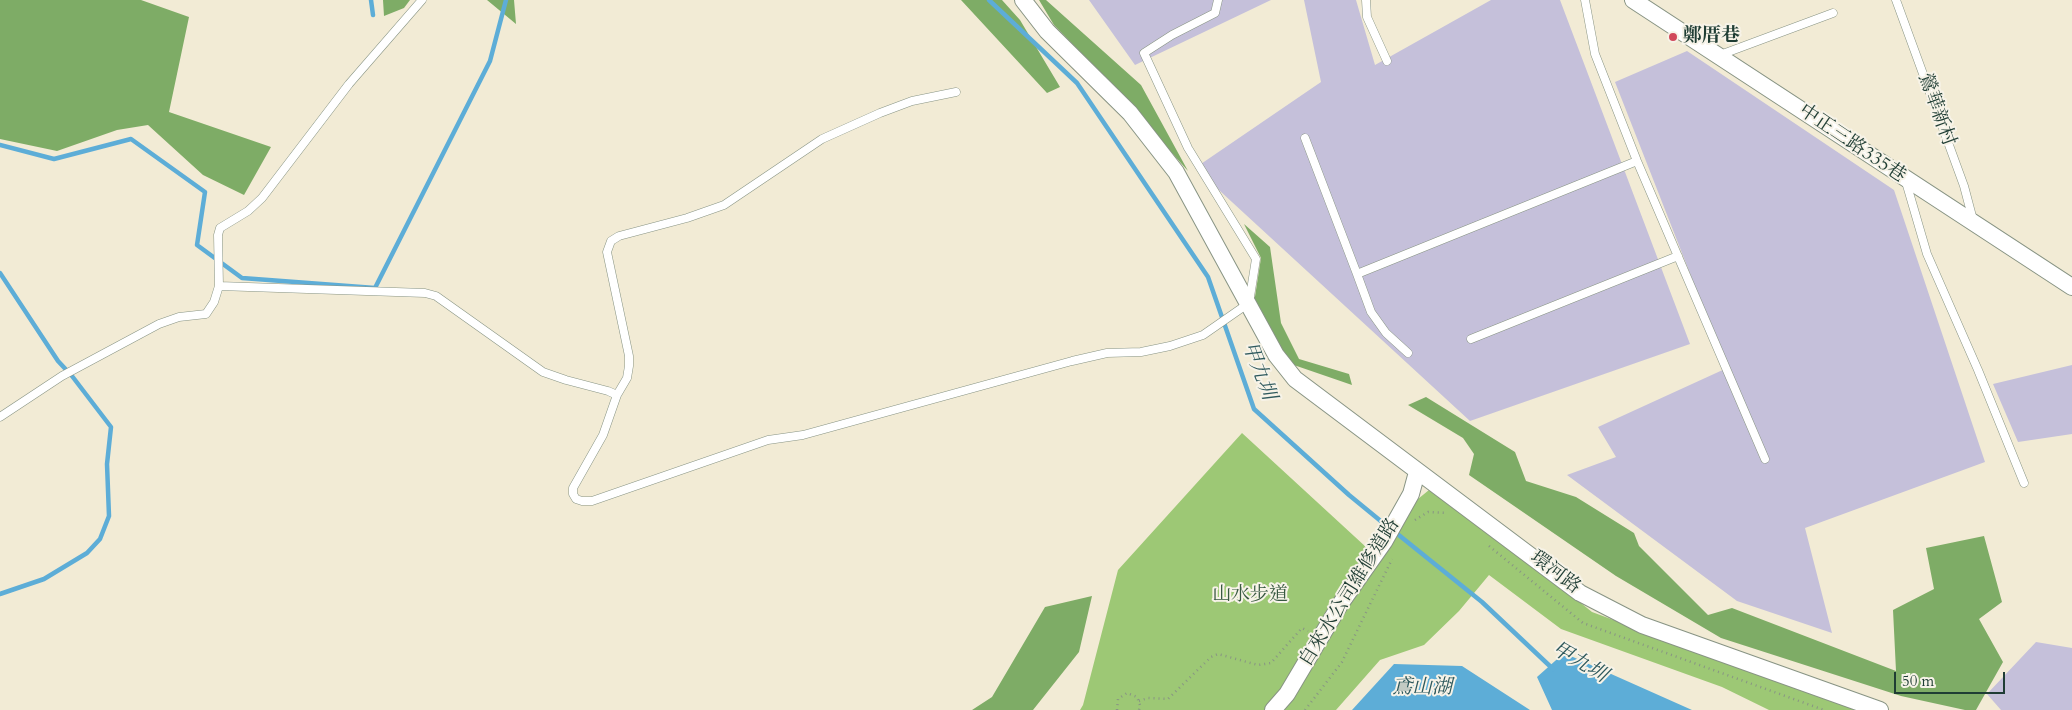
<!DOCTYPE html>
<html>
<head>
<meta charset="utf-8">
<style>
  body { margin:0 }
  #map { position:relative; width:2072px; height:710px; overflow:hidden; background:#f2ebd5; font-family:Cardo,serif }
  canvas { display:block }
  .scale { position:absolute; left:1894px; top:672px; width:111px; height:22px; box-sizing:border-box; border:2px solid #1f3d34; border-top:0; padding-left:6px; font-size:15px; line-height:18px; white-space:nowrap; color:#1f3d34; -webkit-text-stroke:4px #f7f3e8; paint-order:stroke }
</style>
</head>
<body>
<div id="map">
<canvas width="2072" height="710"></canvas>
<div class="scale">50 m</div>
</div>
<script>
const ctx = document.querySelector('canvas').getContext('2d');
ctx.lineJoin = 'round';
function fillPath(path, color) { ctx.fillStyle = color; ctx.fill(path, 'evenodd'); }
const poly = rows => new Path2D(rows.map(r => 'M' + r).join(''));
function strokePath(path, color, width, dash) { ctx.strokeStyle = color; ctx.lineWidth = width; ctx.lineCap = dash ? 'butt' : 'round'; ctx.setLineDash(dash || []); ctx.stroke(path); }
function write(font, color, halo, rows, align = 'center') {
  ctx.font = font + ' Cardo,"Noto Serif TC",serif'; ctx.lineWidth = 4; ctx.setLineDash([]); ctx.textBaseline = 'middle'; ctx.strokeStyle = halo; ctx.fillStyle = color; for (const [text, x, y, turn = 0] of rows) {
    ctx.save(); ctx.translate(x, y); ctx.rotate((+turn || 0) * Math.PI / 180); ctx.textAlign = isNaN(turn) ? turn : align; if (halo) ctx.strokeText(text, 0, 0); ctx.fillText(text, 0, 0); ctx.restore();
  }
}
const industrial = poly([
  [1089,0,1271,0,1135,65],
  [1304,0,1356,0,1375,65,1491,0,1560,0,1690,344,1470,421,1195,168,1321,82],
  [1687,51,1894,190,1985,462,1805,528,1832,633,1737,601,1567,475,1616,457,1598,427,1727,368,1615,82],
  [2072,365,2072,434,2018,442,1993,384],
  [2036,642,2072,648,2072,710,2001,710,1987,694]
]);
const green = poly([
  [1242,433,1379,559,1418,499,1429,490,1443,498,1499,537,1592,612,1856,710,1769,710,1722,687,1561,629,1489,575,1459,611,1424,645,1380,660,1336,710,1080,710,1083,705,1118,570]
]);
const forest = poly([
  [0,0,141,0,189,17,169,112,271,147,244,195,203,175,148,125,117,130,57,151,0,139],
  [383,0,410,0,404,8,384,16],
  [487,0,514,0,516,24],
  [961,0,1002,0,1020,20,1060,87,1047,93],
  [1039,0,1046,0,1141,85,1188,171,1107,80,1054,25],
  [1244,224,1270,247,1281,323,1299,359,1349,374,1352,385,1288,363,1254,303,1261,258],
  [1426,397,1515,452,1526,481,1576,497,1634,533,1639,546,1708,615,1732,608,1896,671,1893,610,1934,589,1926,548,1984,536,2002,602,1979,619,2003,662,1976,710,1965,710,1901,696,1721,638,1616,576,1469,475,1474,454,1463,438,1408,405],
  [1092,596,1079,652,1033,710,972,710,992,697,1045,607]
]);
const water = poly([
  [1564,653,1692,710,1552,710,1537,677],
  [1394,664,1462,666,1530,710,1352,710]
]);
const stream = poly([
  [371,0,373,15],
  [989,0,1077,83,1208,277,1254,409,1349,495,1388,527],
  [0,145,54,159,131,139,205,192,197,245,242,278,375,288,490,61,506,0],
  [0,273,58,361,72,376,111,427,107,464,109,516,100,539,87,553,44,579,0,594],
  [1395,532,1482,602,1553,669]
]);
const path = poly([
  [1415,520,1428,512,1447,513],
  [1489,546,1583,623,1824,710],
  [1139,701,1148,698,1168,699,1211,657,1218,654,1258,665,1271,663,1302,628,1308,631],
  [1117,710,1118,699,1127,693,1137,697,1140,705,1139,710],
  [1305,710,1342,662,1392,559]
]);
const service = poly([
  [1366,0,1367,17,1387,61],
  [1585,0,1595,54,1637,161,1765,459],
  [1896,0,1964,186,1973,220],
  [1720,55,1833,13],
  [956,92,912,101,880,113,822,139,724,205,687,218,619,236,611,241,607,252,629,356,629,366,627,378,617,395,603,435,573,488,573,494,576,499,582,501,592,501,768,440,803,435,1072,361,1107,353,1141,352,1170,346,1203,335,1249,303,1256,259,1188,148,1144,53,1172,35,1215,13,1218,0],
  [1305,138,1357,274,1637,161],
  [1906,182,1927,254,1978,370,2024,483],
  [1357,274,1371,312,1386,333,1408,353],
  [219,286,425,293,436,296,543,372,566,380,608,391,617,395],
  [1471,339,1678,256],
  [0,417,62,376,159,324,179,317,206,314,214,302,219,286,218,235,220,228,248,211,262,198,349,84,422,0]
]);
const minor = poly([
  [1023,0,1047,31,1130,113,1176,172,1276,355,1295,379,1580,593,1642,625,1880,710],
  [1633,0,2072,287],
  [1273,710,1287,694,1341,603,1384,542,1411,494,1417,472]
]);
const markers = [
  [1673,37,5,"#d1495b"]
];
const poiNames = [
  ["鄭厝巷",1683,37]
];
const streetNames = [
  ["鶯華新村",1936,110,70],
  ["中正三路335巷",1852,144,34],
  ["環河路",1555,573,37],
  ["自來水公司維修道路",1350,593,-58]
];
const parkNames = [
  ["山水步道",1250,596]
];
const waterNames = [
  ["甲九圳",1258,371,69],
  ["甲九圳",1579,663,30],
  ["鳶山湖",1422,688]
];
fillPath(industrial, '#c5c0da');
fillPath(green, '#9dc875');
fillPath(forest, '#7eac66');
fillPath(water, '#5dadd7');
strokePath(stream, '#5dadd7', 4.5);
strokePath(service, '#889484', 9);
strokePath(minor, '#889484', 18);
strokePath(path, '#889484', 2.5, [1, 4]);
strokePath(service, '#fff', 8);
strokePath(minor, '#fff', 16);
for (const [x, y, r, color] of markers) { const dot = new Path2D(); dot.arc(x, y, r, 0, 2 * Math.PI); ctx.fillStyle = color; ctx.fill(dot); strokePath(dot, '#f7f3e8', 2); }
write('bold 19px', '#1f3d34', '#f7f3e8', poiNames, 'left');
write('19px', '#1f3d34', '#f7f3e8', streetNames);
write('19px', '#385941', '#f7f3e8', parkNames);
write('italic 20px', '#2e595d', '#f7f3e8', waterNames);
</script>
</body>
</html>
